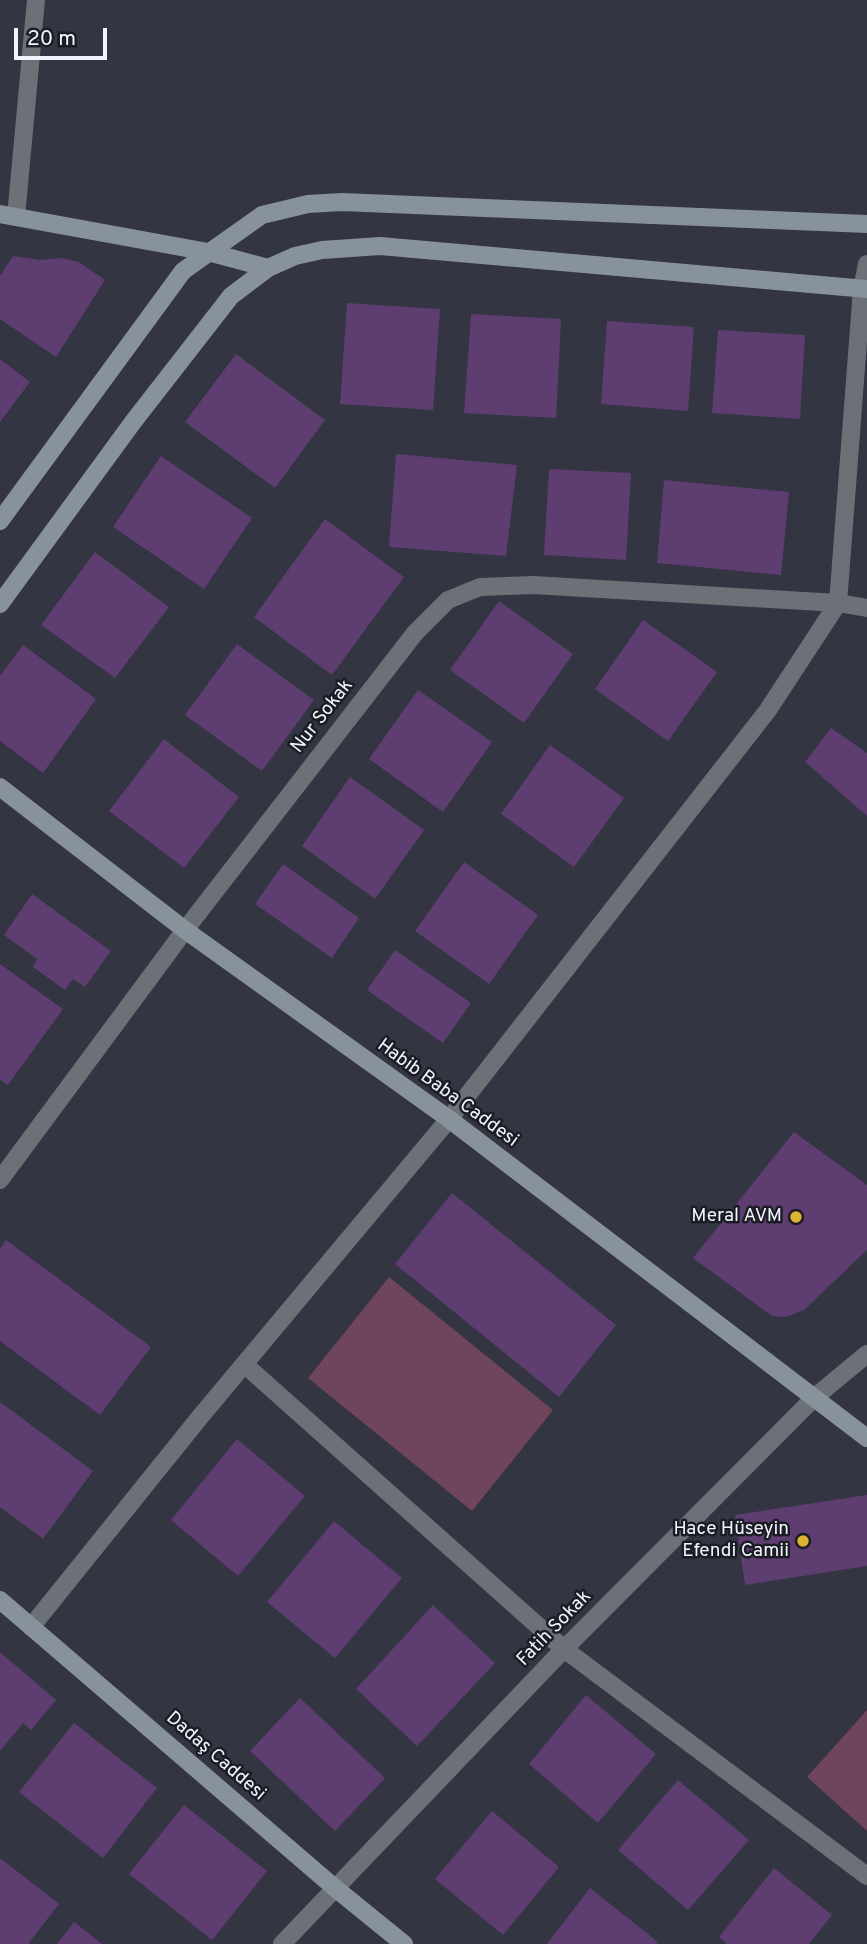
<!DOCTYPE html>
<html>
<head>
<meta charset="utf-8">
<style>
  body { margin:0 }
  #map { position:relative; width:867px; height:1944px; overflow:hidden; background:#333543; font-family:Overpass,sans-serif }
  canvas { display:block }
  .scale { position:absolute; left:14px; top:28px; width:93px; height:32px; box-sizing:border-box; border:4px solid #f2f4fd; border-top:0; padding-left:9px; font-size:21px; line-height:24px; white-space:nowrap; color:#f2f4fd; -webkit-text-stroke:5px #1c1d24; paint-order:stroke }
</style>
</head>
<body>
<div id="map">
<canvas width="867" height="1944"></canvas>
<div class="scale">20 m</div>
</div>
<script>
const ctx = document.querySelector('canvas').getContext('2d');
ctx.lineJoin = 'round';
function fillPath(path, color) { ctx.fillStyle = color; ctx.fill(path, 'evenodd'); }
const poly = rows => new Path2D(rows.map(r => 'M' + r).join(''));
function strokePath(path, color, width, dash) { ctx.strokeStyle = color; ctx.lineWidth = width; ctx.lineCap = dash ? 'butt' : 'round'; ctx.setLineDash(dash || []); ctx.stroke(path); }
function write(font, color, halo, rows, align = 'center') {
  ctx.font = font + ' Overpass,sans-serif'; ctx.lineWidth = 5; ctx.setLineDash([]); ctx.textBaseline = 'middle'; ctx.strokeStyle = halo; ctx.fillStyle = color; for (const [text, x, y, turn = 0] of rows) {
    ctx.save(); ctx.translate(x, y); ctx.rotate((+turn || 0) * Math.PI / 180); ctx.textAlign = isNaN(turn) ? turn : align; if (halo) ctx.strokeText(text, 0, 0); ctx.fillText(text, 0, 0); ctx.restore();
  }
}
const green = poly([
  [389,1277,553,1410,472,1511,308,1378],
  [867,1710,867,1831,807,1777]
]);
const building = poly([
  [13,256,41,260,61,258,79,262,105,280,56,357,0,319,0,276],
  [347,303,440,309,433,410,340,404],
  [471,314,561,319,556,418,464,413],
  [607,321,694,327,688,411,601,404],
  [718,330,805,335,800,419,712,413],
  [236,354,325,420,275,488,185,422],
  [0,359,30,382,0,422],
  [396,454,517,465,506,556,389,547],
  [161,456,252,518,204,589,113,527],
  [549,469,631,473,626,560,544,555],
  [664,480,789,492,781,575,657,563],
  [325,519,404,577,332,675,254,617],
  [95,552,169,607,115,678,41,625],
  [499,601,573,654,524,723,450,670],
  [643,620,717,672,668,741,595,689],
  [237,644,314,700,262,771,185,715],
  [23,645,96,699,43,773,0,741,0,676],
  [418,690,492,742,443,812,369,759],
  [831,728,867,753,867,816,805,762],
  [164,739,239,797,184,868,109,811],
  [550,745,624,798,574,867,501,814],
  [350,777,424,830,375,899,302,846],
  [464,862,538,915,489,984,415,931],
  [283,864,359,918,332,958,255,904],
  [32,894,111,951,85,987,73,979,65,990,33,967,37,959,4,935],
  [395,950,471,1003,443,1043,367,990],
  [0,964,63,1009,8,1085,0,1080],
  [794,1132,867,1185,867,1250,804,1310,786,1317,772,1316,693,1258],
  [452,1193,616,1325,559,1397,395,1264],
  [6,1240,151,1347,100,1415,0,1341,0,1249],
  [0,1402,93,1471,43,1539,0,1507],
  [237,1439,305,1496,238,1576,171,1520],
  [867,1495,867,1566,745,1585,735,1515],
  [334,1521,402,1578,335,1658,267,1602],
  [433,1605,495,1663,417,1746,356,1689],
  [0,1652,56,1700,31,1730,23,1723,0,1751],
  [586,1695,656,1754,598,1823,529,1764],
  [300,1698,385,1778,335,1831,250,1751],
  [74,1723,157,1788,103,1858,19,1792],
  [678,1780,749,1840,688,1910,618,1850],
  [184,1805,267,1871,212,1940,129,1874],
  [492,1811,559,1867,503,1935,435,1879],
  [0,1858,59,1904,28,1944,0,1944],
  [774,1868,832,1915,809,1944,727,1944,719,1937],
  [590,1888,658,1942,656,1944,547,1944],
  [74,1922,102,1944,57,1944]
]);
const street = poly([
  [16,217,36,0],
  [0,1180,185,930,415,633,448,600,480,587,533,585,838,603,867,608],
  [244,1364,564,1649,867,1876],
  [31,1627,200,1417,449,1119,768,710,838,603,862,289,867,264],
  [282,1944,564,1649,815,1397,867,1354]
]);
const secondary = poly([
  [0,214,208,252,268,268],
  [0,521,183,271,262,215,308,204,342,202,867,224],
  [0,604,133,422,231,296,268,268,295,256,322,250,380,246,867,289],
  [0,787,185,930,449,1119,867,1438],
  [0,1600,335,1888,404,1944]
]);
const markers = [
  [796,1217,7,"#dbb233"],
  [803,1541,7,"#dbb233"]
];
const streetNames = [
  ["Nur Sokak",323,717,-52],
  ["Habib Baba Caddesi",447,1094,36],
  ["Fatih Sokak",555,1629,-46],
  ["Dadaş Caddesi",215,1757,41]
];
const poiNames = [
  ["Meral AVM",782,1217],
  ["Hace Hüseyin",789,1530],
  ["Efendi Camii",789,1552]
];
fillPath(green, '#6e455b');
fillPath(building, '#5e3d71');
strokePath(street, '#6b7177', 18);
strokePath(secondary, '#88929b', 18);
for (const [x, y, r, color] of markers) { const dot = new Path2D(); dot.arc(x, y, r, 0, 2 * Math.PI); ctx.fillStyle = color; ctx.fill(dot); strokePath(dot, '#1c1d24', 2.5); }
write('19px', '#f2f4fd', '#1c1d24', streetNames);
write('19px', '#f2f4fd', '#1c1d24', poiNames, 'right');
</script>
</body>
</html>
